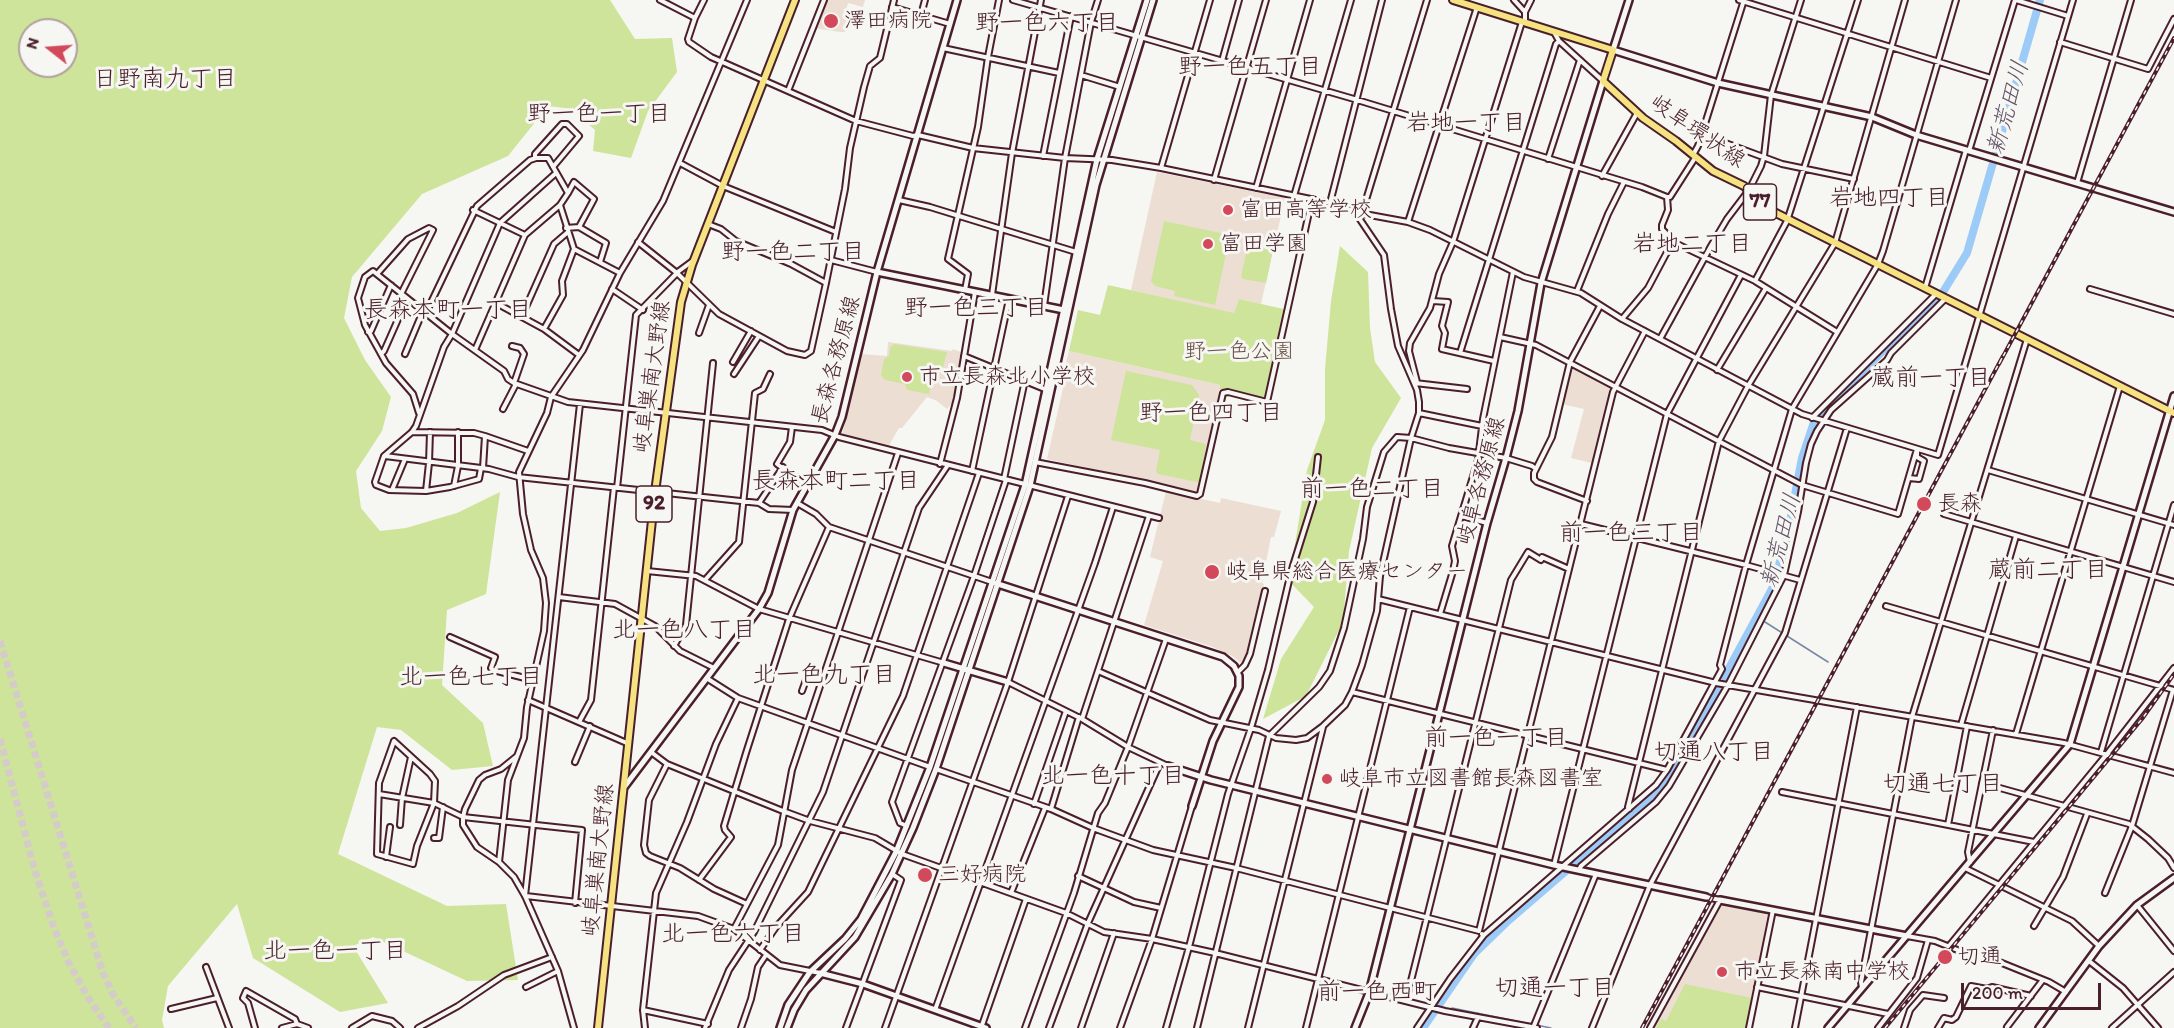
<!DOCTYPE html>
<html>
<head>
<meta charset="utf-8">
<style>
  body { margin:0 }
  #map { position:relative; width:2174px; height:1028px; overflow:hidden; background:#f6f6f2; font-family:Itim,sans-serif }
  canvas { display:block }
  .north { position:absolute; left:18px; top:18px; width:60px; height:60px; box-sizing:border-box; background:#f6f6f2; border:2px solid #b1a0a2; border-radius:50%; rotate:287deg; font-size:16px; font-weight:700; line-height:24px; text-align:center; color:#4a1f2b }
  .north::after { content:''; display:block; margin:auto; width:21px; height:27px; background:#d1495b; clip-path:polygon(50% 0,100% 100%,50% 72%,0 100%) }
  .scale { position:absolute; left:1961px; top:983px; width:140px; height:27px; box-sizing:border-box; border:3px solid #4a1f2b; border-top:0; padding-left:8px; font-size:18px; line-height:21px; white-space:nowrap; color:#4a1f2b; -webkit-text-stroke:4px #f6f6f2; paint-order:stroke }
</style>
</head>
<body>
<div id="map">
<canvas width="2174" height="1028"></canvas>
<div class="north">N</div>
<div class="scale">200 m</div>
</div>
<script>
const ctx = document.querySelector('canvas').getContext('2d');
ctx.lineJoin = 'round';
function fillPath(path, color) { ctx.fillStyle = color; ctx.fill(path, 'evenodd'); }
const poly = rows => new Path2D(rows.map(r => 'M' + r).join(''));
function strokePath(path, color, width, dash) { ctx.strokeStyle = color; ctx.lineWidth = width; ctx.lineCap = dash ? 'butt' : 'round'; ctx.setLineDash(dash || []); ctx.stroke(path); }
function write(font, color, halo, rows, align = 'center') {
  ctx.font = font + ' Itim,"Klee One",sans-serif'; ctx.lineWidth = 6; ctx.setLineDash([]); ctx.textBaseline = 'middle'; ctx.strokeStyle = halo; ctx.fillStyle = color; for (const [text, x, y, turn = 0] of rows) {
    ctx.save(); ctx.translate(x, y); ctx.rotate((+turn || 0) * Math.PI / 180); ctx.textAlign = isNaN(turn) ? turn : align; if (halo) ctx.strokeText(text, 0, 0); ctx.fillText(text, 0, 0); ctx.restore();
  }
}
const built = poly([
  [825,0,865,0,863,7,848,3,845,13,848,14,845,32,840,32,813,28],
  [1157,172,1285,198,1261,304,1239,299,1234,314,1131,290],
  [888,342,952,351,953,349,963,353,955,400,947,409,937,401,927,397,902,428,899,428,888,447,842,435,861,354,887,356],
  [1069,351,1220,385,1200,491,1197,493,1047,459,1066,375,1063,374],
  [1572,365,1613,388,1595,464,1571,458,1584,409,1562,404],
  [1166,491,1220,503,1221,498,1281,511,1274,537,1271,537,1262,583,1264,584,1245,662,1242,664,1232,656,1213,647,1144,625,1163,561,1150,557],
  [1721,905,1769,915,1747,1028,1654,1028]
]);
const green = poly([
  [0,0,610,0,635,39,672,38,677,72,648,111,631,158,593,151,595,130,572,109,548,106,508,156,422,194,352,277,344,318,365,360,391,397,382,431,356,471,361,508,380,531,406,528,457,513,500,492,486,594,447,610,442,685,483,723,493,766,452,770,401,730,377,727,338,854,447,906,506,904,518,980,467,981,373,937,353,946,388,1003,340,1012,253,958,237,904,168,986,162,1020,164,1028,0,1028],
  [30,30,66,30,66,66,30,66],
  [1164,221,1230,235,1215,305,1174,296,1175,291,1155,286,1151,281],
  [1248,245,1273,250,1266,283,1243,279,1241,276],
  [1340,246,1368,272,1370,328,1375,362,1401,398,1372,448,1349,551,1343,622,1306,696,1263,719,1281,659,1314,607,1289,581,1307,470,1325,420,1325,369,1331,301],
  [1108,285,1234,313,1239,299,1288,310,1267,399,1219,389,1220,385,1069,351,1078,310,1100,315],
  [894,344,947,352,943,367,934,371,929,394,907,390,905,384,885,380,881,375,884,359,889,356,890,347],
  [1126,371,1192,385,1199,395,1190,440,1206,444,1200,481,1197,482,1158,474,1156,471,1160,450,1111,440],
  [1685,984,1752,998,1746,1028,1656,1028,1661,1019,1666,1021]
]);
const stream = poly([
  [1765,622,1828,662],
  [1452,1008,1551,1028]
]);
const river = poly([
  [1423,1028,1474,954,1508,921,1654,795,1664,785,1677,764,1772,589,1787,537,1802,458,1813,425,1824,409,1943,292,1967,253,2040,0]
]);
const highwayTunnel = poly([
  [0,641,103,973,114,996,136,1028],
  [0,739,35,871,54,928,69,963,89,999,109,1028]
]);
const street = poly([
  [660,0,695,18],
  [704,0,695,18,688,39,689,42,711,57,856,121,913,136,918,135,973,148,1065,158,1112,160,1161,168,1330,203,1359,213,1408,222,1430,230,1524,277,1581,293,1622,319,1802,414,1938,455,2073,0],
  [1013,0,1354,99,1642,187,1667,197],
  [1514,0,1525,12],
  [1739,0,1991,78],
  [2016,0,2068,16],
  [892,7,950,24],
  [921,15,925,0],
  [1525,22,1525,12,1531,0],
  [1554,32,1559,41,1603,81],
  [2060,42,2148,69,2174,19],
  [943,48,1059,73],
  [1222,61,1239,0],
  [1081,75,1120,87],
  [788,91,824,0],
  [1701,134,1782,164,1854,179],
  [1969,151,2015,0],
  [1693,155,1698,146,1744,0],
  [1043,156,1071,16],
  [535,158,535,154,562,124,567,124,579,136,553,167],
  [1548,159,1580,60],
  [680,163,723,186,836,232],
  [1161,168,1210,0],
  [1602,176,1637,113],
  [1214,180,1266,0],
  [2077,183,2131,0],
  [1256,188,1310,0],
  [568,193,574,182,594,199,579,227],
  [1294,196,1351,0],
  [1667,197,1668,210,1662,225,1662,229,1675,243,1755,281,1837,332],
  [1667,197,1670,197,1695,158],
  [899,200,930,207,1076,252],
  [1330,203,1382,0],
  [560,205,574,249,620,273],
  [473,210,525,235],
  [1362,213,1427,0],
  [1408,222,1477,7],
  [708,224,721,229,736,241,791,264,826,283],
  [566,228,579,227,606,243,600,262],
  [638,242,677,273,719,314,787,351,805,355,811,351,826,283,845,189,850,148,864,87,870,66,880,58,894,0],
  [831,260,877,272],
  [377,274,408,239,429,228,433,230,401,294],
  [1755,281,1787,221,1858,0],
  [1925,288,1966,150],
  [612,289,643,310],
  [2090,289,2174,314],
  [965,290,968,274,948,259,978,127,988,57,999,0],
  [1577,291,1608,214,1624,182],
  [992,295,1012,153,1041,0],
  [1433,301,1448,302,1442,326,1445,333,1442,349,1494,361],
  [496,303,544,329,579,355],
  [1044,306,1065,158,1091,22,1098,0],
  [426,313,477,206,530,160,536,158,548,158,568,193,560,205,525,235,475,350],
  [522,316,554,244,568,232],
  [1622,319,1648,288,1666,254,1674,244],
  [544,329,563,295,562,281,574,249],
  [368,332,371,331,391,285],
  [699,333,709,305],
  [1500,337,1536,345,1802,485,1898,514,1917,449,1917,457,1924,461,1919,479,1909,478],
  [1660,339,1711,246,1727,219,1749,190,1761,166,1764,156,1771,95,1801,0],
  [512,346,520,348,524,354,514,383],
  [1460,353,1556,44,1559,41],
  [381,354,384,351,407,299],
  [405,354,423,311],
  [964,356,1047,390],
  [733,362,751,331],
  [1717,370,1766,288],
  [734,374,759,336],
  [1417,382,1409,351,1410,343,1430,308,1439,274,1453,242,1522,22],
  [1415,383,1467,389],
  [503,409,516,384],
  [419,413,413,394,386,363,365,325,358,298,365,277,373,271,452,334,504,371,508,379,514,383,568,402,822,430,839,437,1159,518],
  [1419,413,1482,426],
  [1812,418,1936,294],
  [792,427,790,442,777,464,806,485],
  [412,432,474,433,485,436,483,468],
  [485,436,528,451],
  [385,456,489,469,518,477,759,503,769,509,793,510],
  [1035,462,1145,483,1197,496,1200,494,1223,393,1228,392,1267,402,1312,199],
  [940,464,957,398,975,292],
  [481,468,479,479,450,487,426,491,389,490,376,485,375,482,384,456,412,432,416,426,444,347,452,334,500,223,556,173],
  [1988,470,2174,525],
  [972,471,1009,299],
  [1004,479,1025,380],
  [454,486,458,466,458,432],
  [617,488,636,315,679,271,694,260],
  [392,490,405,459],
  [426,491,429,463,430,432],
  [1587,501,1537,482,1534,479,1534,473,1552,437,1570,362,1600,306],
  [759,503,783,467],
  [799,504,816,514,829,527,995,583],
  [1944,514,2174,582],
  [1462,516,1487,523],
  [1581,524,1746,565,1800,580],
  [647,571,696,576,759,609,944,663],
  [705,580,739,542,755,393,763,389,770,374],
  [559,597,615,604,655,626,680,651,714,668],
  [1378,599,1716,683,2064,743,2174,773],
  [1886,606,2174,690],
  [1440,614,1453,571,1455,561,1452,546,1478,460,1483,419,1513,272],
  [450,637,495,657,491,668,493,670,533,680],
  [674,646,686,625,713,363],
  [1098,671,1210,720,1259,730,1276,738,1296,740,1307,738,1323,726,1345,705,1352,692,1362,665,1377,611,1380,576,1411,438,1419,413,1419,402,1417,390,1398,346,1391,309,1384,255,1359,218,1359,213],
  [1238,672,1245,665,1250,654,1265,591],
  [708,679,738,698,930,767],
  [1008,682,1082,719,1128,747,1168,766],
  [802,691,807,677,821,679],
  [1352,692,1667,770,1722,669,1720,665,1746,565,1792,409,1878,264,1883,251,1956,0],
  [528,700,629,744],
  [1082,719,1149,516],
  [579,722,591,700,614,487],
  [1961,725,2016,536],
  [2016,734,2120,386],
  [394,741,430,774,435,781,434,803,417,846,413,864,377,854,379,783,394,741],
  [651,752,667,764,783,811,810,821,875,838,902,854,1066,913,1104,932,1152,939,1215,953,1445,1011,1537,1028],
  [2101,752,2174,505],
  [517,756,501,769,485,775,479,780,465,809,463,817,463,825,477,847,499,862,514,877,525,896,558,971,574,1028],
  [575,762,590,726],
  [667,764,649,800,644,845,646,853,650,856,680,868,714,889,747,904],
  [936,769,1051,809,1093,828,1153,850,1236,868,1479,931,1613,392,1645,331],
  [1982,783,2129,824,2148,839,2168,858,2174,868],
  [1782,792,2034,842],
  [379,794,434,803,463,817,582,830,575,903],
  [1034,804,1066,711],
  [1051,809,1079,717],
  [1629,809,1628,807,1719,441,1748,386,1835,243,1905,0],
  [400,825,402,798,411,757],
  [1948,825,1967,726],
  [907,826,900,823,892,802,974,576,1006,480],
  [434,838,439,838,443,807],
  [386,857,390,827],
  [499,862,508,780,524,738,527,707,544,631,546,603,543,578,531,550,523,514,519,472,547,413,551,397,583,350,620,273,663,201,747,0],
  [1970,862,1968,852,1993,730],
  [1554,865,1667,414,1741,275],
  [1965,868,2072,921,2099,946],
  [1579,870,1581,866,1656,802,1669,786,1728,685,1784,575,1798,512,1806,463,1811,444,1817,431,1831,410,1887,360,1891,353,1945,299],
  [1078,876,1134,902,1161,908],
  [699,880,731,837,725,830,724,826,746,753,789,619,829,527],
  [1011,893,1045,808],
  [2105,893,2132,826,2173,690],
  [525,896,580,404],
  [526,896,698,916,734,929,780,965,820,973],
  [2137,905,2174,951],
  [2034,926,2063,877,2087,814],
  [734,929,778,845,792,770,898,453],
  [1484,935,1656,785,1667,770],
  [1907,936,1935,941,1970,955,1992,959,2049,982,2066,992],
  [1949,946,2107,754,2174,668],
  [760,950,776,927,808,892,903,696,979,473],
  [2089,961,2123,988,2158,1028],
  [206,967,229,1028],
  [526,987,558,971],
  [1757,987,1888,1014],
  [1862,988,1861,982,1912,717,2027,339],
  [1406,1001,1511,580,1528,552,1541,560,1542,557,1569,569],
  [171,1009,217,998],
  [643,1010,708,1024],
  [935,1010,1095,563,1113,507],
  [2007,1027,2042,981],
  [255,1028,248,1003,243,998,246,991,295,1019,297,1024],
  [282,1028,297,1024,308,1028],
  [352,1028,372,1016,392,1021,400,1028],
  [418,1028,458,1006,504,975,552,957],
  [645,1028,643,1010,656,893,687,822,716,744,738,698],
  [705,1028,729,970,754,932,823,792,919,508,948,465],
  [741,1028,751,999,758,967,766,955],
  [846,1028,901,880,892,874],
  [885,1028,1008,682,1068,496],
  [981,1028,1026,899],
  [1025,1028,1074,893,1098,813,1105,803,1128,747,1166,639],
  [1049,1028,1088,923,1160,763],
  [1081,1028,1114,933],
  [1120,1028,1152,939,1192,806],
  [1166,1028,1189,947,1228,794,1251,728,1268,670,1291,572,1313,502,1318,457],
  [1197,1028,1269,736,1319,687,1330,671,1344,628,1363,539,1367,507,1384,452,1397,437,1411,438,1449,448,1506,458,1532,466,1536,469],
  [1248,1028,1323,727],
  [1306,1028,1410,607],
  [1417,1028,1450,979,1484,935,1482,934],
  [1473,1028,1478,1017],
  [1533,1028,1596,874],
  [1592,1028,1650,885,1785,633,1847,428],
  [1650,1028,1720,900,1706,897],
  [1749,1028,1773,910],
  [1795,1028,1857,707],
  [1878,1028,1917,978,1928,940],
  [1904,1028,1910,1010,1923,995,1944,998],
  [1938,1028,1944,1018,1952,1020,1956,1017,1971,986,1987,989,1992,987,2031,996],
  [2112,1028,2174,972]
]);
const secondary = poly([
  [1629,0,1613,50,1718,83,1872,117,1916,135,2174,212],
  [877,272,1064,310],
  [998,584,1223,657,1234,666,1239,676,1239,687,1213,741,1192,806],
  [944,663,1008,682],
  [1168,766,1211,780,1554,865,1706,897],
  [625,786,759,609,768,593,793,510,835,435,842,417,877,272,957,0],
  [1720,900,1907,936],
  [820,973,863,984,986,1028],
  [780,1028,788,1005,810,972,845,939,861,919,896,852,930,767,1025,485,1097,159,1147,0],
  [787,1028,794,1010,806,990,855,937,892,874,913,828,936,769,1030,486,1096,185,1153,0],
  [1355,1028,1369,993,1487,523,1506,458,1518,411,1541,283,1603,81],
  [1828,1028,2070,744,2174,396],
  [2039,1028,2099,946,2137,905,2174,878]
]);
const primary = poly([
  [1453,0,1613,50,1603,81,1643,118,1676,141,1713,171,1744,186,1766,208,2174,413],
  [598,1028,655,492,681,302,692,265,795,0]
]);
const rail = poly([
  [1999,364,2174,38],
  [1642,1028,2003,356],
  [1885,1028,2142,719,2174,674]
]);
const markers = [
  [831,21,8,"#d1495b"],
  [1228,210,6,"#d1495b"],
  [1208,244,6,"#d1495b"],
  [907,377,6,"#d1495b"],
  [1924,504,8,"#d1495b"],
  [1212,572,8,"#d1495b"],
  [1327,779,6,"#d1495b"],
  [925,875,8,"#d1495b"],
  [1945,957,8,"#d1495b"],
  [1722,972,6,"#d1495b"]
];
const shields = [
  [1760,202,33],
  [654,504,36]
];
const shieldNames = [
  ["77",1760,202],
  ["92",654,504]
];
const poiNames = [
  ["澤田病院",844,21],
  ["富田高等学校",1240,210],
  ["富田学園",1220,244],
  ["市立長森北小学校",919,377],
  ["長森",1938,504],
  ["岐阜県総合医療センター",1226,572],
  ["岐阜市立図書館長森図書室",1339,779],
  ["三好病院",938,875],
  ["切通",1958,957],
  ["市立長森南中学校",1734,972]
];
const streetNames = [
  ["岐阜環状線",1697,132,35],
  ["長森各務原線",837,360,-75],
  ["岐阜巣南大野線",653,377,-82],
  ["岐阜各務原線",1482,481,-75],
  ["岐阜巣南大野線",599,860,-84]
];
const parkNames = [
  ["野一色公園",1239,352]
];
const neighbourhoodNames = [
  ["野一色六丁目",1047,24],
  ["野一色五丁目",1250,68],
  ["日野南九丁目",165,80],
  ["野一色一丁目",599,115],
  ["岩地一丁目",1466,124],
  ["岩地四丁目",1889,199],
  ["岩地二丁目",1692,245],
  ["野一色二丁目",793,253],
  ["野一色三丁目",976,309],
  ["長森本町一丁目",448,311],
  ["蔵前一丁目",1931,379],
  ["野一色四丁目",1211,414],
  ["長森本町二丁目",836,482],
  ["前一色二丁目",1372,490],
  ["前一色三丁目",1631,534],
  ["蔵前二丁目",2048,571],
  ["北一色八丁目",684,631],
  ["北一色九丁目",824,676],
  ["北一色七丁目",471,678],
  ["前一色一丁目",1496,739],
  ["切通八丁目",1714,753],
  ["北一色十丁目",1113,777],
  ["切通七丁目",1943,785],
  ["北一色六丁目",733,935],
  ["北一色一丁目",335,952],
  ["切通一丁目",1555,989],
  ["前一色西町",1377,993]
];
const waterNames = [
  ["新荒田川",2009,108,-74],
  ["新荒田川",1782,541,-75]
];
fillPath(built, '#edded3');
fillPath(green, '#cee49a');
strokePath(stream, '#7b86a5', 1.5);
strokePath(river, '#9ccbf7', 8);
strokePath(highwayTunnel, '#d4cbca', 7, [7, 3.5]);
strokePath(street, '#4a1f2b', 8);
strokePath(secondary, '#4a1f2b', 10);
strokePath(primary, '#4a1f2b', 10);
strokePath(street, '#f6f6f2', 4);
strokePath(secondary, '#f6f6f2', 5);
strokePath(primary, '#f5e382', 6);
strokePath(rail, '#4a1f2b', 4);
strokePath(rail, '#f6f6f2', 1.5, [4.5]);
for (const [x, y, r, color] of markers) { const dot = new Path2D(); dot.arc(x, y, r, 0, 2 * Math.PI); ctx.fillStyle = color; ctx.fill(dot); strokePath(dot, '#f6f6f2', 2); }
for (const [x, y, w] of shields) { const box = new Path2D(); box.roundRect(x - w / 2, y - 18, w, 36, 4.5); ctx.fillStyle = '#f6f6f2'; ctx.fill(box); strokePath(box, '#4a1f2b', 1.5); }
write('bold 21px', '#4a1f2b', null, shieldNames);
write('22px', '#4a1f2b', '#f6f6f2', poiNames, 'left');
write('22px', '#4a1f2b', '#f6f6f2', streetNames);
write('22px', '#6b5047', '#f6f6f2', parkNames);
write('24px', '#4a1f2b', '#f6f6f2', neighbourhoodNames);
write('italic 24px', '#635368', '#f6f6f2', waterNames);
</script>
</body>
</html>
